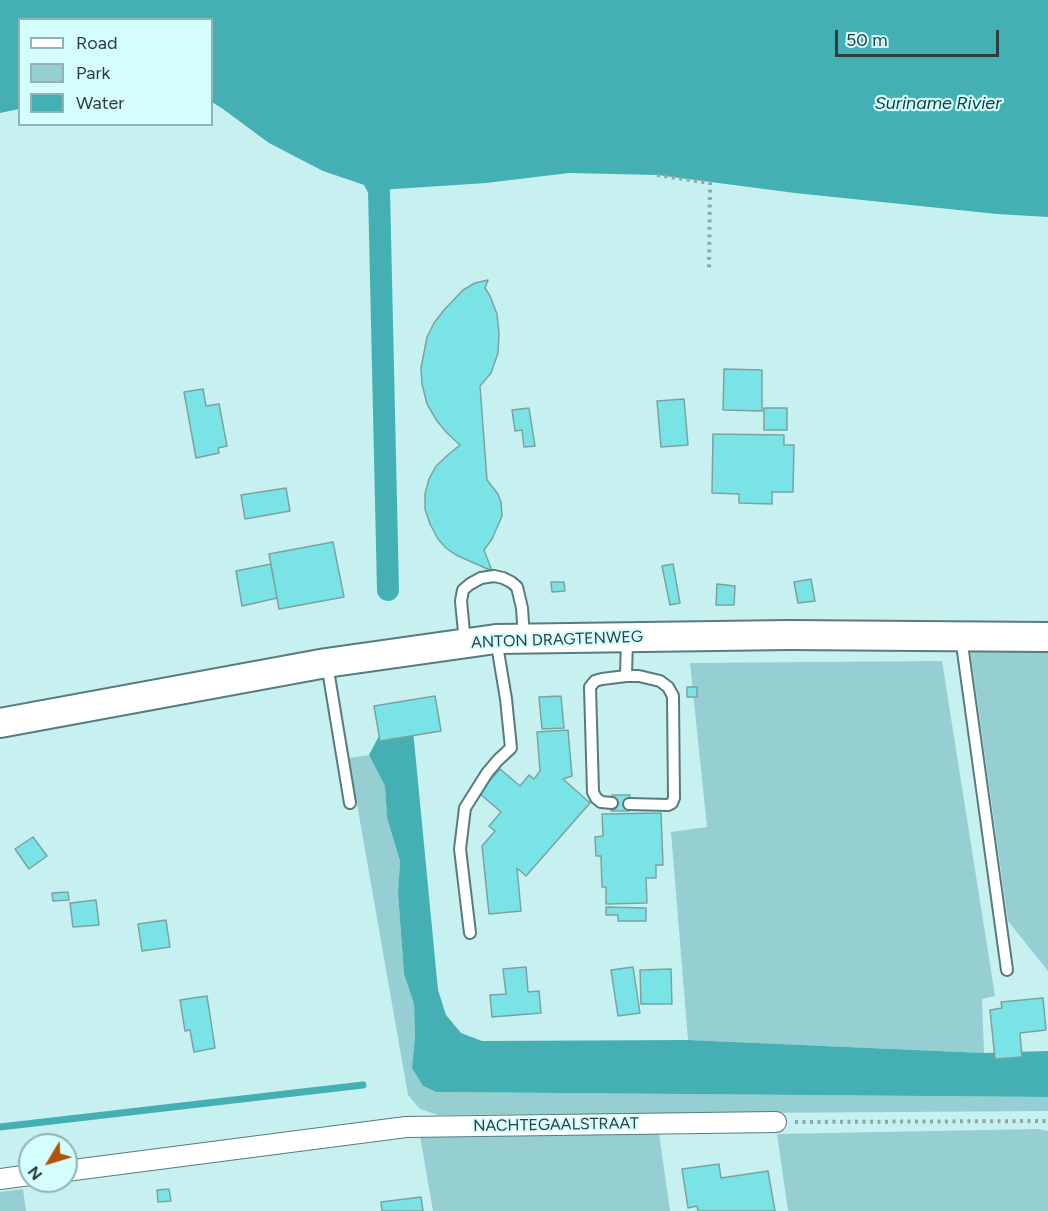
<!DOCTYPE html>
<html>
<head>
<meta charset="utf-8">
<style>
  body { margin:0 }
  #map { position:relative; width:1048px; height:1211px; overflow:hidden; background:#c7f0f1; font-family:Figtree,sans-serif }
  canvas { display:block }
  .legend { position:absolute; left:18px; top:18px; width:195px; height:108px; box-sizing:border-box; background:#d4fdfe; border:2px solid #92b1b2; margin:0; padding:8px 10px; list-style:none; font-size:18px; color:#2e3e3f }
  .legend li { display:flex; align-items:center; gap:12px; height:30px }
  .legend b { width:30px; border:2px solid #92b1b2 }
  .north { position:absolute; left:18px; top:1133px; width:60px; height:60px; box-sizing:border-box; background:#d4fdfe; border:2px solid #92b1b2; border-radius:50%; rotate:232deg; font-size:16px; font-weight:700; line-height:24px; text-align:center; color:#2e3e3f }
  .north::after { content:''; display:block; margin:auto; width:21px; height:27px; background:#b1510b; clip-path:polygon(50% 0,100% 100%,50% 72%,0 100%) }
  .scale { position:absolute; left:835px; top:30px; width:164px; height:27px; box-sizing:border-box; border:3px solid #2e3e3f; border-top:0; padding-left:8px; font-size:18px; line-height:21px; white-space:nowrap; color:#2e3e3f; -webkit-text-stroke:4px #d4fdfe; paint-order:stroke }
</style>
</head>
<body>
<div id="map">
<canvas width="1048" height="1211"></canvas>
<ul class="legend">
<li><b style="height:8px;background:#fff"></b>Road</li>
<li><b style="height:16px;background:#95cfd1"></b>Park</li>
<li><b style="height:16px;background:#44b0b4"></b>Water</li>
</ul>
<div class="north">N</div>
<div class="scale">50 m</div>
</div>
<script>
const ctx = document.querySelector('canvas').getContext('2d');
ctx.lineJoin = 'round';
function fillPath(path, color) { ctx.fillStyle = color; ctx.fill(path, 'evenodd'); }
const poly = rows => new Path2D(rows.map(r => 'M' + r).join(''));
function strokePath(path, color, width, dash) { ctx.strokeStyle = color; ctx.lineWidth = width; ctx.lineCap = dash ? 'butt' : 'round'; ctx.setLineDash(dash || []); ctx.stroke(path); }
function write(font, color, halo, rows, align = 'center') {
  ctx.font = font + ' Figtree,sans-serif'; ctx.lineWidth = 4.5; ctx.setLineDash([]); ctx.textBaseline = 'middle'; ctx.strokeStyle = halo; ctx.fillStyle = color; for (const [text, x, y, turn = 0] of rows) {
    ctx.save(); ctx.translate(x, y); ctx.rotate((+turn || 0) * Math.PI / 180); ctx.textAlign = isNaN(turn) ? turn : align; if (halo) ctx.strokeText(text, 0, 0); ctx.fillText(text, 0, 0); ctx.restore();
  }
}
const green = poly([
  [970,648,1048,650,1048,971,1008,921],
  [942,661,995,996,982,999,984,1053,688,1040,671,832,707,827,690,663],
  [369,755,385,786,387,818,400,861,398,893,404,974,414,1004,415,1037,412,1068,423,1086,436,1092,1048,1097,1048,1111,438,1115,420,1109,408,1095,349,758],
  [1038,1129,1048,1131,1048,1211,788,1211,777,1134],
  [659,1133,670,1211,433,1211,420,1136],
  [23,1189,26,1211,0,1211,0,1192]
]);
const water = poly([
  [0,0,1048,0,1048,217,997,214,795,193,657,175,569,173,486,183,379,190,323,171,269,143,223,109,212,102,212,20,20,20,19,109,0,113],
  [413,730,438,990,446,1015,461,1033,482,1041,688,1040,984,1053,1048,1051,1048,1097,436,1092,423,1086,412,1068,415,1037,414,1004,404,974,398,893,400,861,387,818,385,786,369,755,379,736]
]);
const stream = poly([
  [0,1127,363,1085]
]);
const canal = poly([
  [365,163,379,190,388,590]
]);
const building = poly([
  [488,280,485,288,490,296,497,314,499,333,498,353,491,373,480,386,487,480,498,494,501,502,502,516,492,539,484,550,492,571,456,555,446,548,438,539,430,524,425,509,425,494,429,479,436,466,449,454,460,445,447,433,437,421,427,404,422,384,421,368,427,337,434,323,444,310,463,290,475,283,488,280],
  [724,369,762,370,762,411,723,410,724,369],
  [203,389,206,406,219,404,227,446,218,448,219,453,196,458,184,392,203,389],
  [684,399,688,445,661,447,657,401,684,399],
  [529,408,535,446,524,447,522,430,515,431,512,410,529,408],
  [764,408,787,408,787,430,764,430,764,408],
  [713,434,784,435,784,445,794,445,793,492,772,492,772,504,739,503,739,494,712,493,713,434],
  [286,488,290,511,245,519,241,495,286,488],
  [333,542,344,597,279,609,269,554,333,542],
  [271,564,277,598,242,606,236,571,271,564],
  [673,564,680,603,670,605,662,566,673,564],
  [811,579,815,601,798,603,794,582,811,579],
  [551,582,564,582,565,591,552,592,551,582],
  [717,584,735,586,734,605,716,605,717,584],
  [687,687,697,687,697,697,687,697,687,687],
  [435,696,441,731,380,741,374,706,435,696],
  [561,696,564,728,542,729,539,697,561,696],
  [568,730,572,776,563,779,590,803,526,876,517,868,521,911,489,914,482,846,495,831,489,826,501,812,479,793,500,769,520,786,529,775,534,779,540,771,537,732,568,730],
  [612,795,630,795,629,811,611,811,612,795],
  [661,813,663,865,656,865,656,878,646,878,647,903,606,904,606,887,602,887,601,856,596,856,595,837,603,836,602,814,661,813],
  [33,837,47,856,29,869,15,849,33,837],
  [68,892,69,900,53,901,52,893,68,892],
  [96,900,99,925,73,927,70,903,96,900],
  [606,907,646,908,646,921,618,921,618,915,606,915,606,907],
  [166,920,170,947,142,951,138,924,166,920],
  [526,967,528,992,539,991,541,1013,492,1017,490,995,506,994,503,969,526,967],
  [633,967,640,1013,618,1016,611,970,633,967],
  [671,969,672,1004,641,1004,640,970,671,969],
  [207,996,215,1048,194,1052,190,1030,185,1031,180,1000,207,996],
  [1043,998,1046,1030,1020,1033,1022,1057,995,1059,990,1010,1002,1008,1001,1002,1043,998],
  [719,1164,721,1178,768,1171,775,1211,698,1211,697,1206,688,1208,682,1169,719,1164],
  [169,1189,171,1201,158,1202,157,1190,169,1189],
  [421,1197,423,1211,382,1211,381,1202,421,1197]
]);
const path = poly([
  [657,175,710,183,709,270],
  [795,1122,1048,1121]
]);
const lane = poly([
  [961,637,1007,970],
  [465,643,461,601,463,590,470,584,481,578,494,576,503,578,511,582,517,587,522,608,524,637],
  [327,664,350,803],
  [626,676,627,637],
  [612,803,601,802,596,798,593,792,590,687,595,681,602,679,626,676,639,676,660,681,668,687,673,696,674,798,672,803,668,805,629,804],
  [470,933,460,849,465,808,487,773,498,760,511,748,506,699,496,639]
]);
const street = poly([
  [66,1171,406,1127,776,1122],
  [0,1179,30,1175]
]);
const secondary = poly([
  [0,723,326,663,496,639,789,635,1048,637]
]);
const streetNames = [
  ["ANTON DRAGTENWEG",557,640,-2],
  ["NACHTEGAALSTRAAT",556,1125,-1]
];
const waterNames = [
  ["Suriname Rivier",938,104]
];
fillPath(green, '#95cfd1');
fillPath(water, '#44b0b4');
strokePath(stream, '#44b0b4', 7);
strokePath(canal, '#44b0b4', 22);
fillPath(building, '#7ae3e6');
strokePath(building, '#7ba2a3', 1.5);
strokePath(lane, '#577c7d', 14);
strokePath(street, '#577c7d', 22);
strokePath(secondary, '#577c7d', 32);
strokePath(path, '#8aa9aa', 4, [3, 4.5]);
strokePath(lane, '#fff', 10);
strokePath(street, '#fff', 20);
strokePath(secondary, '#fff', 28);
write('16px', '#2e3e3f', '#d4fdfe', streetNames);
write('italic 18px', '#0f4143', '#d4fdfe', waterNames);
</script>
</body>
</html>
